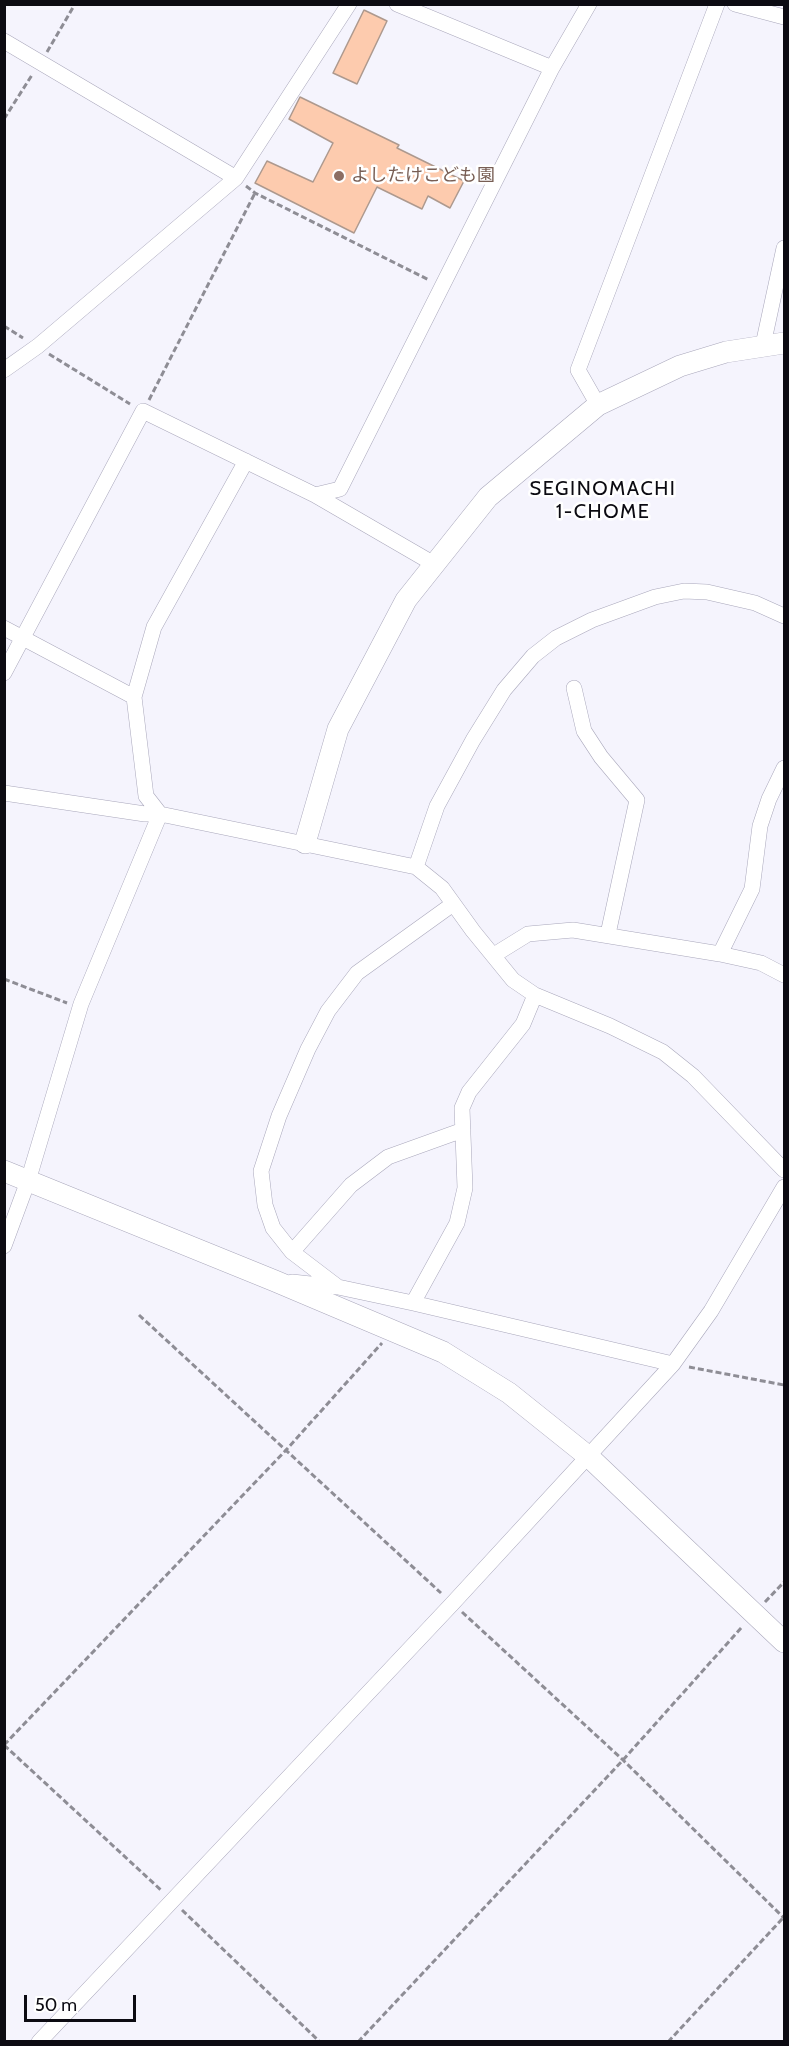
<!DOCTYPE html>
<html>
<head>
<meta charset="utf-8">
<style>
  body { margin:0 }
  #map { position:relative; width:789px; height:2046px; overflow:hidden; background:#f5f4fd; font-family:Cabin,sans-serif }
  canvas { display:block }
  .frame { position:absolute; inset:0; border:6px solid #0c0b12; pointer-events:none }
  .scale { position:absolute; left:24px; top:1995px; width:112px; height:27px; box-sizing:border-box; border:3px solid #0c0b12; border-top:0; padding-left:8px; font-size:18px; line-height:21px; white-space:nowrap; color:#0c0b12; -webkit-text-stroke:4px #fff; paint-order:stroke }
</style>
</head>
<body>
<div id="map">
<canvas width="789" height="2046"></canvas>
<div class="frame"></div>
<div class="scale">50 m</div>
</div>
<script>
const ctx = document.querySelector('canvas').getContext('2d');
ctx.lineJoin = 'round';
function fillPath(path, color) { ctx.fillStyle = color; ctx.fill(path, 'evenodd'); }
const poly = rows => new Path2D(rows.map(r => 'M' + r).join(''));
function strokePath(path, color, width, dash) { ctx.strokeStyle = color; ctx.lineWidth = width; ctx.lineCap = dash ? 'butt' : 'round'; ctx.setLineDash(dash || []); ctx.stroke(path); }
function write(font, color, halo, rows, align = 'center') {
  ctx.font = font + ' Cabin,"Noto Sans JP",sans-serif'; ctx.lineWidth = 5; ctx.setLineDash([]); ctx.textBaseline = 'middle'; ctx.strokeStyle = halo; ctx.fillStyle = color; for (const [text, x, y, turn = 0] of rows) {
    ctx.save(); ctx.translate(x, y); ctx.rotate((+turn || 0) * Math.PI / 180); ctx.textAlign = isNaN(turn) ? turn : align; if (halo) ctx.strokeText(text, 0, 0); ctx.fillText(text, 0, 0); ctx.restore();
  }
}
const building = poly([
  [364,10,387,21,357,84,333,73,364,10],
  [300,97,399,145,397,148,464,181,450,208,428,196,422,209,377,187,354,233,255,183,267,161,313,182,333,143,289,119,300,97]
]);
const path = poly([
  [47,52,75,4],
  [4,119,32,75],
  [246,186,255,193,429,280],
  [4,326,23,338],
  [49,354,130,404],
  [149,400,255,193],
  [4,979,67,1003],
  [139,1315,441,1593],
  [689,1367,784,1385],
  [765,1602,784,1582],
  [462,1612,623,1760,784,1918],
  [4,1745,287,1449,382,1343],
  [4,1745,162,1891],
  [182,1910,320,2042],
  [358,2042,623,1760,742,1627],
  [668,2042,783,1918]
]);
const street = poly([
  [397,4,552,68],
  [735,4,784,17],
  [4,41,236,178],
  [763,345,784,248],
  [4,370,38,346,236,178,349,4],
  [598,405,578,370,717,4],
  [315,495,434,564],
  [4,628,134,697],
  [4,673,143,411,315,495,340,489,552,68,589,4],
  [574,688,584,731,601,757,637,800,608,934],
  [4,793,145,814,160,814,416,867,442,888,473,931,513,980,535,995,610,1026,663,1052,693,1076,784,1170],
  [160,814,146,796,134,697,154,627,246,461],
  [416,867,437,806,473,740,504,690,533,656,556,638,592,620,655,597,684,591,707,592,755,603,784,616],
  [720,954,752,889,760,826,769,799,784,768],
  [494,955,528,934,573,930,720,954,761,963,784,975],
  [4,1246,28,1181,81,1004,160,814],
  [292,1252,351,1185,388,1157,463,1130],
  [292,1282,338,1287,413,1303,673,1364],
  [338,1287,292,1252,273,1228,265,1205,261,1171,279,1116,308,1049,328,1011,357,973,453,904],
  [413,1303,457,1223,465,1188,462,1108,469,1092,523,1024,535,995],
  [39,2042,452,1604,673,1364,711,1311,784,1187]
]);
const secondary = poly([
  [305,843,338,729,406,600,488,497,598,405,680,366,726,352,784,343],
  [4,1171,275,1281,443,1352,509,1393,589,1457,784,1642]
]);
const markers = [
  [339,176,6,"#8d6e63"]
];
const educationNames = [
  ["よしたけこども園",351,176]
];
const neighbourhoodNames = [
  ["SEGINOMACHI",603,489],
  ["1-CHOME",603,512]
];
fillPath(building, '#fdcbae');
strokePath(building, '#ad998e', 1.5);
strokePath(street, '#a9a7bb', 16);
strokePath(secondary, '#a9a7bb', 22);
strokePath(path, '#8e8d95', 3, [6, 3]);
strokePath(street, '#fff', 15);
strokePath(secondary, '#fff', 21);
for (const [x, y, r, color] of markers) { const dot = new Path2D(); dot.arc(x, y, r, 0, 2 * Math.PI); ctx.fillStyle = color; ctx.fill(dot); strokePath(dot, '#fff', 2); }
write('18px', '#785e54', '#fff', educationNames, 'left');
ctx.letterSpacing = '1.5px';
write('20px', '#0c0b12', '#fff', neighbourhoodNames);
ctx.letterSpacing = '0px';
</script>
</body>
</html>
